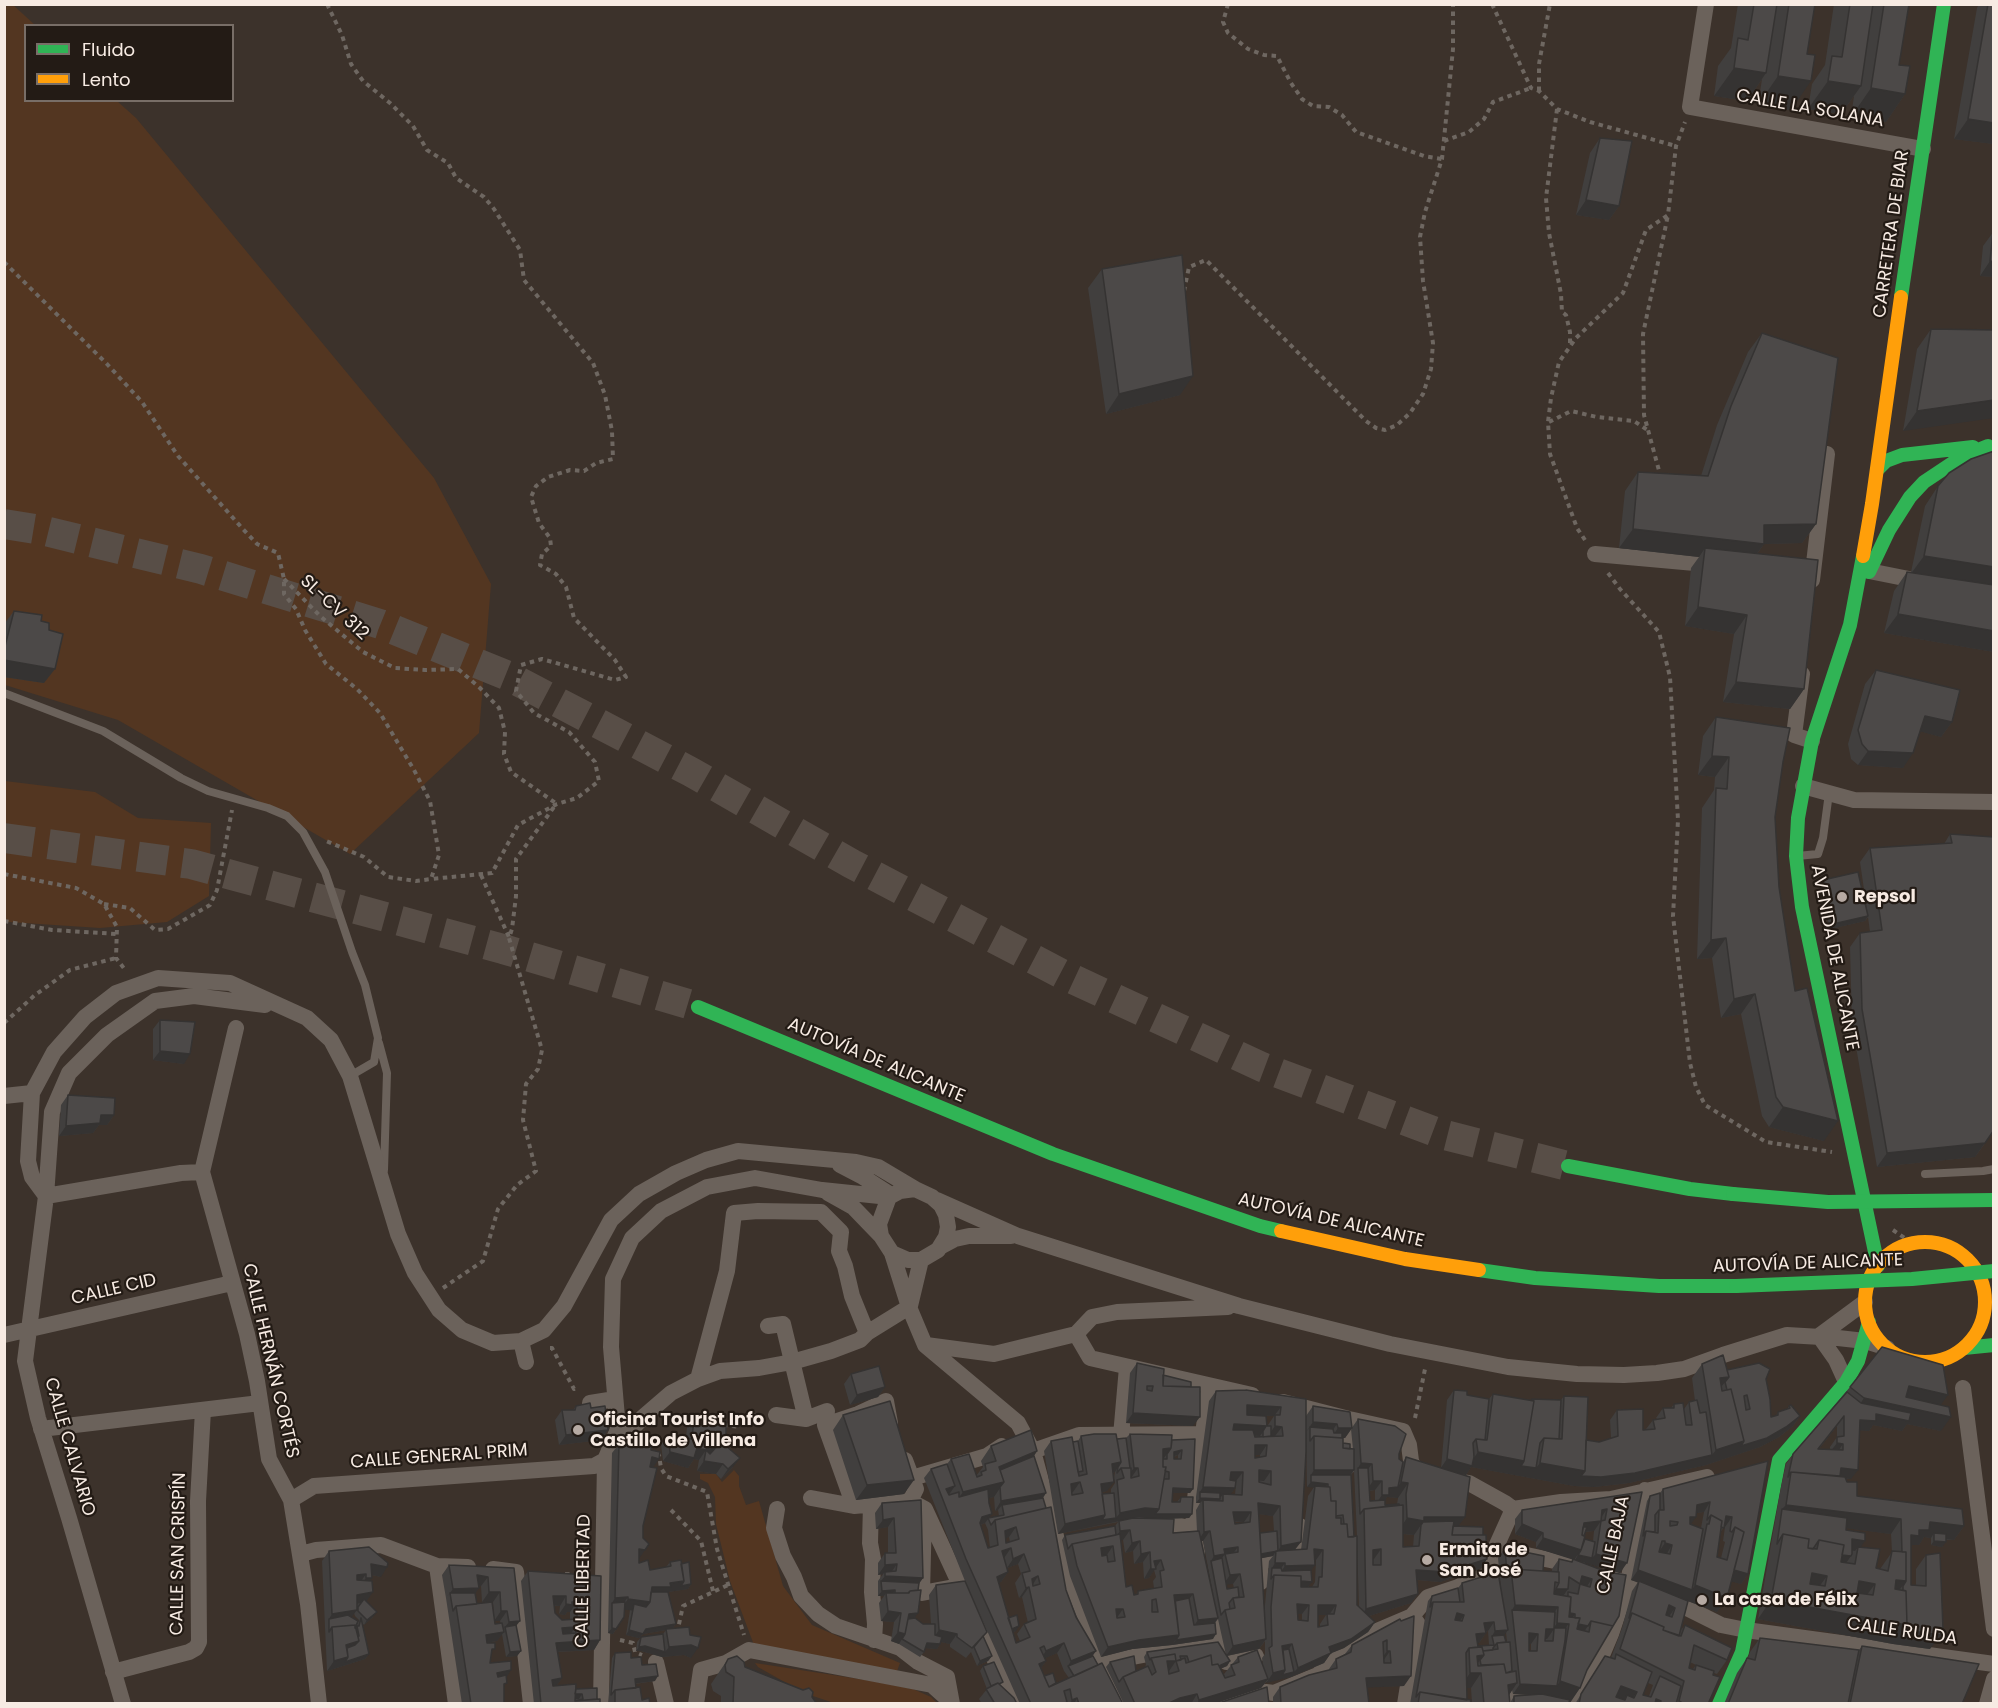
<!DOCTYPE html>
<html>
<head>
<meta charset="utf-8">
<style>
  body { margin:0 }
  #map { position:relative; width:1998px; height:1708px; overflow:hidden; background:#3c322b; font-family:Poppins,sans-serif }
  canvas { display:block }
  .frame { position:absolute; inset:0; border:6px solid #f7ebe3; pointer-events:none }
  .legend { position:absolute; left:24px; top:24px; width:210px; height:78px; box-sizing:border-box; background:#231b15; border:2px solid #786e67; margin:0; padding:8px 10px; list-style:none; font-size:18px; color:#f7ebe3 }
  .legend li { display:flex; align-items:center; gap:12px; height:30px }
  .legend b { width:30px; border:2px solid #786e67 }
</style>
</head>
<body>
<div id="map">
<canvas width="1998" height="1708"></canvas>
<div class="frame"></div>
<ul class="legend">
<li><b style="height:8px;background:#30b455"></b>Fluido</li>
<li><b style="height:8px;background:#ff9f0a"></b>Lento</li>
</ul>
</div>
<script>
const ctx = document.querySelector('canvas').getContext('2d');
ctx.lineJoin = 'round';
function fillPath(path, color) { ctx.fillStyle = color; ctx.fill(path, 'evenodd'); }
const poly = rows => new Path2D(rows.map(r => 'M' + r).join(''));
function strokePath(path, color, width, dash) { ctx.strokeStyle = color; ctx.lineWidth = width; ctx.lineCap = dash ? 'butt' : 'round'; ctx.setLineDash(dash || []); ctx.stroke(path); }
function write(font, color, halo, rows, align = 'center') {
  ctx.font = font + ' Poppins,sans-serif'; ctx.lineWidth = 4.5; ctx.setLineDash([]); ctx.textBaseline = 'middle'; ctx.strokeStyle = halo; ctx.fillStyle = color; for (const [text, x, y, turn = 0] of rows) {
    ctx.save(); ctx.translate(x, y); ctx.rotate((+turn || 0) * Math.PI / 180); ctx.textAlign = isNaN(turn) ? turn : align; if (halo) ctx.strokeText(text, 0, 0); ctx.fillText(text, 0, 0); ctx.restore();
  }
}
const green = poly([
  [12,4,35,25,26,26,26,100,117,101,136,118,434,478,491,584,479,733,350,854,118,720,5,685,4,5],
  [5,781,95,792,138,818,211,823,209,896,167,922,100,928,9,922,4,919],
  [734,1470,739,1476,739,1486,746,1505,759,1501,783,1586,812,1625,900,1663,896,1674,754,1645,730,1581,716,1524,715,1497,708,1483,700,1479,700,1474,716,1474,722,1482],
  [755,1663,872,1681,913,1689,931,1697,937,1703,834,1703,804,1693,758,1667]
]);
const highwayTunnel = poly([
  [4,524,41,530,201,569,380,624,506,675,691,772,852,864,1062,974,1262,1067,1441,1134,1568,1166],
  [4,838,191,864,503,949,698,1007]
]);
const path = poly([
  [327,4,342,35,351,64,363,81,390,103,413,126,427,150,448,163,456,178,484,197,494,209,520,250,524,280,593,363,605,395,612,431,613,459,596,463,584,471,570,470,548,477,536,486,531,497,539,523,550,538,551,546,542,554,540,565,556,574,566,587,574,618,615,660,626,677,615,680,542,659,521,665,516,691,534,713,569,732,595,762,599,781,577,798,557,804,518,825,492,873,431,879],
  [1228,4,1223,22,1228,33,1248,49,1264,55,1277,56,1291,83,1302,99,1313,106,1329,107,1342,115,1356,132,1424,156,1442,159],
  [1492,4,1531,88,1539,91,1557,109,1590,122,1676,146],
  [1539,91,1539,64,1550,4],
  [1557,109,1546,198,1549,233,1561,294,1562,312,1566,315,1570,332,1570,347],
  [1444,141,1469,132,1484,119,1493,102,1531,88],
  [4,262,107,364,142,402,178,456,242,528,257,544,278,553,284,579,284,594,296,609,305,630,326,664,357,689,380,713,414,770,430,801,439,855,431,879,416,881,388,877,364,857,324,840],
  [1184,291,1189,267,1206,260,1366,421,1376,428,1385,430,1397,425,1410,413,1423,394,1431,369,1433,343,1423,281,1420,237,1425,212,1442,159,1453,49,1453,4],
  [1549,422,1571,411,1597,417,1634,421,1649,431],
  [1661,478,1644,415,1643,334,1668,215],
  [1585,540,1577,528,1550,454,1548,422,1551,398,1559,362,1576,338,1623,293,1646,230,1668,215,1676,146,1685,122],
  [1608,573,1620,589,1659,632,1670,677,1678,820,1673,916,1690,1063,1696,1087,1705,1105,1766,1142,1832,1152],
  [284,579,320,616,363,652,395,668,425,670,458,669,480,688,499,708,505,732,504,754,511,772,557,804],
  [4,874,76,888,104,904,117,927,116,958,126,971],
  [481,875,509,937],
  [104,904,130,908,155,930,168,929,210,905,217,890,232,810],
  [4,921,52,930,117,934],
  [4,1023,35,995,70,970,116,958],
  [1893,1230,1912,1243],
  [443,1288,483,1261,498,1209,517,1185,536,1171,523,1120,526,1084,538,1069,542,1050,509,938,512,929,516,896,516,859,554,807],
  [550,1348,552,1348,574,1389,577,1388],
  [1415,1418,1425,1369],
  [723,1425,740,1427,743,1420,752,1415,760,1415],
  [656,1455,659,1455,661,1468,666,1476,707,1492,717,1549,744,1635],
  [671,1510,701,1541,713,1591],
  [565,1574,588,1575],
  [677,1633,683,1606,728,1585],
  [620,1640,633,1643,635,1652,642,1655]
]);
const lane = poly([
  [4,693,103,731,181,778,208,791,268,808,287,816,303,832,325,872,352,952,365,985,378,1038,374,1062,350,1076],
  [1797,856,1818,854,1823,838,1829,793],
  [379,1043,387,1073,384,1170],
  [1925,1174,1983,1171,1994,1169]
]);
const street = poly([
  [1706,4,1690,107,1923,149],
  [1595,554,1717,565],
  [1869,571,1924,582],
  [1812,580,1827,454],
  [1802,674,1794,735,1812,741],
  [1803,786,1854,800,1994,802],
  [236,1028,202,1172,247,1334,257,1381,269,1459,291,1500,308,1604,319,1704],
  [4,1096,32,1093],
  [840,1165,863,1177,891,1195],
  [828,1193,853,1207,881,1236],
  [46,1196,32,1177,28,1161,32,1093,54,1052,85,1017,116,993,158,978,230,983,307,1018,331,1040,350,1076,398,1234,415,1273,439,1310,462,1330,493,1343,521,1341,544,1330,564,1306,611,1220,639,1194,676,1173,706,1160,738,1151,856,1162,878,1167,915,1189],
  [46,1196,181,1173,202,1172],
  [937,1200,1018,1236,1239,1306,1390,1344,1508,1367,1577,1374,1624,1375,1657,1373,1684,1369,1723,1355,1787,1335,1838,1338,1865,1341,1887,1348],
  [940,1247,955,1239,969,1236,1011,1236],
  [892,1253,909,1307,925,1345,1018,1423,1033,1451,1077,1614,1120,1704],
  [910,1306,921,1260],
  [768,1326,783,1324,806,1419,827,1411,825,1425,858,1414,886,1401,890,1423],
  [1076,1334,1090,1358,1252,1395],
  [4,1335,232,1283],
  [1819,1336,1865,1302],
  [1819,1336,1836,1360,1846,1382],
  [521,1341,526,1362],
  [926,1345,994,1354,1076,1334,1092,1317,1117,1312,1228,1307],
  [698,1379,727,1271,734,1213,758,1211,821,1212,841,1232,839,1251,845,1266,852,1296,867,1333],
  [1963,1388,1994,1629],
  [1283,1402,1349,1419,1403,1431,1409,1445,1411,1461,1417,1475,1421,1475],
  [590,1403,615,1399],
  [776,1415,806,1419],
  [1349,1419,1350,1465],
  [825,1425,854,1506],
  [41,1429,260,1403],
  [618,1429,632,1429,642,1418,671,1393,698,1379,720,1371,759,1368,792,1362,831,1351,860,1340,867,1333,909,1307],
  [1121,1436,1127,1367],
  [1033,1451,1079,1435,1202,1434],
  [905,1460,916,1489,910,1501],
  [912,1478,987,1456,1002,1446],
  [811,1498,854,1506,910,1501,925,1509,1015,1704],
  [291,1500,314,1486,594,1466,605,1460,618,1429,611,1347,613,1279,632,1238,661,1211,707,1187,755,1178,822,1190,889,1197,900,1191,915,1189,932,1197,941,1205,946,1215,948,1227,946,1237,938,1250,921,1260,908,1260,892,1253,881,1236,879,1224,889,1197],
  [871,1504,870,1543,873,1559,872,1592,875,1624,874,1640],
  [777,1509,774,1528,783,1556,794,1577,801,1596,818,1614,836,1626,900,1648,918,1662,947,1677,952,1704],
  [1513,1509,1561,1502,1611,1499,1707,1477],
  [924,1513,922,1593,954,1587],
  [1151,1522,1174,1524,1193,1530],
  [1197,1552,1193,1530,1194,1507,1209,1386],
  [301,1554,316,1550,381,1545,437,1566,468,1567],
  [1522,1554,1578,1566],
  [437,1566,456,1704],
  [493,1569,516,1572,531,1704],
  [1606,1576,1669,1599,1721,1625,1746,1630,1994,1664],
  [1261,1582,1260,1563,1270,1559,1297,1555,1300,1526],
  [1211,1612,1217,1641,1227,1662,1256,1656],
  [656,1662,666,1704],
  [1101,1663,1217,1641],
  [113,1672,189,1652,196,1648,199,1642,198,1501,203,1410],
  [1507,1672,1511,1700,1551,1704],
  [123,1704,69,1518,38,1418,25,1361,46,1196,52,1112,69,1073,107,1035,155,1001,194,996,265,1005],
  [601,1704,605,1460],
  [696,1704,701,1670,726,1663,749,1650,932,1685,951,1702],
  [1228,1704,1266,1692,1274,1693,1318,1675,1333,1658,1372,1637,1372,1633,1412,1616,1428,1597,1458,1587,1490,1574,1495,1549,1513,1509,1505,1503,1469,1483,1447,1479],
  [1405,1704,1418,1624,1412,1616],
  [1572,1704,1600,1660,1611,1634,1628,1583,1645,1490],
  [1987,1704,1994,1679]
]);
const fast = poly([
  [1901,297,1944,4],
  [1877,470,1886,461,1902,455,1973,447],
  [1863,556,1850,625,1812,741,1798,818,1796,856,1802,907,1878,1266],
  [1869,572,1889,530,1910,497,1924,482,1963,456,1988,446],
  [698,1007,1053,1154,1260,1226,1281,1231],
  [1568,1166,1690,1189,1733,1194],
  [1479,1270,1535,1278,1659,1286,1736,1286],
  [1964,1348,1994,1345],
  [1719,1704,1742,1652,1779,1460,1846,1382,1858,1361,1869,1322]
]);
const slow = poly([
  [1863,556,1872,504,1901,297],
  [1281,1231,1405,1259,1479,1270],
  '1865 1302a60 60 0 1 1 120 0a60 60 0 1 1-120 0Z'
]);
const fastBridge = poly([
  [1733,1194,1828,1202,1994,1200],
  [1736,1286,1912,1279,1994,1271]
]);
const wall = poly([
  [1738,4,1815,4,1791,110,1758,105,1762,79,1747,101,1714,96,1718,66,1731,48],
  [1834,4,1909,4,1899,65,1905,94,1886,122,1851,117,1854,96,1841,114,1808,109,1812,84,1825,65],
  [1979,4,1994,4,1994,144,1954,139,1977,8],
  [1600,138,1619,206,1609,220,1576,215,1590,153],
  [1994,231,1994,277,1980,276,1983,246],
  [1102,269,1180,395,1106,414,1088,288],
  [1931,329,1994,330,1903,431,1917,349],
  [1762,333,1816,524,1802,543,1764,544,1757,554,1804,689,1790,709,1723,702,1734,634,1685,626,1691,568,1699,557,1619,548,1625,491,1638,472,1701,476,1717,425,1748,352],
  [1938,486,1994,652,1884,633,1894,591,1907,572,1911,572,1925,506],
  [14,611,41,621,44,683,4,677,4,624],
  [1876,670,1952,722,1941,737,1920,731,1903,768,1858,765,1851,759,1848,744,1865,684],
  [1716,717,1783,762,1775,817,1779,887,1795,991,1824,1141,1769,1127,1762,1116,1741,1014,1721,1018,1712,958,1697,959,1702,808,1714,790,1715,777,1698,775,1703,736],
  [1950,834,1994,837,1994,1131,1975,1157,1877,1167,1852,1024,1850,947,1860,933,1870,932,1868,917,1865,921,1830,929,1820,885,1823,880,1867,910,1860,862,1870,848,1944,844],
  [160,1020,184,1064,153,1060,153,1029],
  [68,1095,114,1115,107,1125,99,1125,93,1133,59,1136,61,1105],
  [1137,1363,1191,1387,1193,1426,1126,1423,1130,1373],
  [1702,1364,1766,1379,1771,1417,1776,1416,1778,1412,1787,1409,1789,1406,1800,1416,1793,1426,1779,1437,1760,1447,1706,1465,1629,1483,1594,1487,1574,1486,1471,1467,1466,1475,1452,1472,1465,1517,1458,1526,1483,1535,1487,1559,1480,1569,1440,1582,1417,1580,1418,1594,1411,1603,1369,1616,1375,1622,1368,1632,1344,1648,1331,1653,1324,1663,1291,1677,1266,1682,1261,1688,1213,1704,1124,1704,1106,1667,1110,1662,1136,1671,1144,1668,1146,1665,1144,1657,1147,1652,1226,1655,1218,1619,1215,1623,1213,1639,1172,1645,1132,1649,1101,1657,1070,1576,1062,1540,1065,1535,1115,1526,1118,1522,1058,1534,1044,1451,1051,1441,1073,1442,1078,1441,1081,1436,1117,1439,1126,1438,1130,1434,1172,1440,1195,1439,1193,1489,1190,1493,1172,1493,1172,1502,1177,1502,1181,1497,1192,1514,1189,1518,1163,1519,1173,1533,1197,1531,1196,1510,1200,1503,1196,1503,1196,1497,1209,1401,1216,1391,1306,1399,1295,1550,1301,1550,1308,1496,1314,1487,1307,1487,1306,1432,1306,1416,1313,1406,1352,1428,1345,1438,1342,1438,1343,1443,1350,1449,1353,1449,1351,1429,1358,1419,1399,1454,1399,1459,1403,1462,1406,1457,1441,1468,1447,1400,1454,1390,1467,1395,1489,1399,1493,1394,1531,1400,1561,1400,1564,1396,1586,1440,1599,1442,1611,1438,1610,1420,1617,1410,1643,1430,1646,1429,1653,1420,1657,1419,1656,1418,1663,1408,1671,1408,1674,1404,1684,1409,1689,1402,1695,1401,1692,1378],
  [1266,1416,1274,1416,1268,1425,1268,1426,1266,1426],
  [1178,1455,1178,1459,1174,1459,1174,1457],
  [1255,1455,1260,1455,1260,1457,1255,1458],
  [1354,1471,1357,1536,1354,1537,1351,1475],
  [1115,1472,1114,1478,1115,1483,1111,1489,1111,1493,1102,1494,1102,1492,1107,1491,1113,1473],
  [1236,1483,1235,1495,1230,1495,1235,1488],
  [1375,1490,1375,1501,1370,1501,1370,1491],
  [1387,1497,1398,1498,1397,1504,1385,1505,1385,1500],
  [1259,1514,1273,1516,1274,1531,1260,1533],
  [1234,1522,1244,1522,1244,1523,1235,1524],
  [1403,1534,1414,1535,1413,1547,1403,1547],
  [1121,1540,1123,1540,1125,1553,1133,1551,1134,1564,1143,1562,1144,1579,1149,1578,1154,1570,1156,1577,1153,1581,1154,1588,1138,1591,1136,1595,1134,1595,1126,1587],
  [1201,1541,1203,1541,1213,1594],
  [1357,1543,1359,1607,1357,1605],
  [1273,1556,1269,1561,1264,1616,1261,1558],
  [1314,1560,1316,1560,1315,1582,1312,1587,1309,1587,1311,1570,1315,1565],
  [1226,1584,1233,1584,1234,1588,1227,1589],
  [1297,1614,1302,1614,1302,1620,1298,1620],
  [1318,1615,1326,1615,1320,1624,1320,1627,1318,1627],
  [1265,1641,1265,1654,1262,1658,1263,1665,1238,1657,1224,1674,1225,1678,1220,1669,1227,1666,1230,1661,1227,1656,1259,1649],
  [851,1374,885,1387,878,1397,850,1405,844,1384],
  [1850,1387,1941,1405,1941,1431,1907,1424,1902,1431,1873,1425,1869,1431,1859,1430,1851,1479,1846,1479,1857,1496,1964,1526,1954,1540,1946,1540,1942,1547,1931,1545,1931,1538,1924,1537,1919,1545,1912,1545,1911,1547,1911,1585,1916,1586,1916,1569,1926,1555,1930,1649,1893,1644,1758,1619,1781,1487,1786,1464,1793,1454],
  [1837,1426,1837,1437,1830,1447,1830,1449,1819,1449],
  [1846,1528,1891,1534,1892,1552,1880,1569,1876,1568,1861,1547,1846,1530],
  [576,1406,591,1408,601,1440,559,1445,555,1420,562,1410,573,1410],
  [843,1415,904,1494,856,1500,833,1430],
  [694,1418,726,1446,733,1467,721,1479,716,1474,697,1471,699,1460,694,1459,688,1468,663,1461,661,1444,668,1435,686,1438,687,1427],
  [619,1444,653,1467,643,1526,643,1538,649,1544,639,1558,639,1563,650,1570,666,1567,670,1562,681,1564,691,1584,688,1589,668,1592,676,1624,672,1629,691,1658,684,1655,662,1657,641,1651,636,1651,637,1642,641,1637,663,1634,666,1630,643,1634,639,1638,626,1635,630,1610,624,1609,624,1617,613,1634,608,1633,612,1453],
  [991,1446,1037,1451,1034,1456,1046,1493,1043,1498,1066,1590,1093,1656,1123,1704,1020,1704,967,1586,983,1636,992,1656,988,1661,977,1666,971,1652,966,1658,950,1647,950,1644,941,1642,937,1649,925,1648,924,1652,920,1657,899,1644,891,1641,894,1622,881,1621,879,1603,884,1596,878,1596,878,1581,883,1574,878,1575,878,1563,885,1553,888,1553,888,1527,876,1529,875,1513,882,1503,921,1500,923,1578,919,1583,915,1618,923,1624,931,1624,929,1595,936,1585,965,1581,924,1478,931,1469,947,1464,951,1459,976,1476,983,1467,981,1461],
  [994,1497,995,1511,998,1510,999,1516,988,1518,989,1498],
  [985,1523,988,1530,990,1548,988,1548,981,1525],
  [1009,1537,1010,1542,1006,1543,1005,1538],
  [1018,1564,1021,1574,1015,1583,1019,1598,1022,1597,1028,1623,1024,1624,1017,1634,1020,1641,1016,1643,1013,1632,1016,1631,1008,1618,998,1583,1001,1582,1008,1572,1007,1568],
  [1057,1653,1064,1671,1069,1678,1056,1683,1044,1676,1041,1668,1046,1661,1045,1658],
  [1768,1461,1748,1574,1741,1584,1731,1581,1727,1598,1717,1612,1688,1601,1681,1630,1685,1625,1727,1660,1717,1674,1714,1673,1708,1704,1575,1704,1605,1656,1611,1658,1622,1628,1632,1591,1638,1582,1631,1580,1647,1501,1650,1496,1660,1493,1663,1489],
  [1704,1512,1701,1528,1691,1524,1696,1513],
  [1724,1527,1725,1527,1723,1541,1725,1542,1721,1558,1717,1557,1720,1533],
  [1690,1662,1696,1665,1693,1669,1689,1668],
  [1648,1683,1653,1685,1649,1696,1643,1695],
  [1642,1492,1620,1573,1536,1548,1536,1542,1515,1534,1515,1519,1522,1510],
  [1599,1524,1594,1531,1593,1541,1585,1539,1584,1536,1585,1532,1594,1531],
  [1505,1548,1543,1571,1552,1571,1552,1569,1559,1559,1571,1562,1573,1559,1607,1572,1587,1670,1580,1688,1568,1704,1472,1704,1471,1688,1467,1688,1467,1700,1470,1704,1410,1704,1428,1601,1432,1596,1458,1588,1462,1583,1502,1599,1498,1558],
  [1488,1631,1489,1645,1478,1646,1477,1643,1479,1643,1486,1633,1486,1632],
  [1506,1632,1507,1642,1506,1642,1504,1635],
  [1529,1644,1531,1644,1531,1651,1529,1651],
  [1512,1690,1513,1694,1532,1695,1514,1696,1510,1703,1509,1695],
  [329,1551,381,1577,372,1575,372,1578,370,1581,367,1601,373,1617,364,1625,362,1623,369,1654,365,1659,327,1671,322,1561],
  [354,1613,355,1616,359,1620,355,1628,351,1617],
  [449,1565,514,1568,516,1625,521,1651,517,1656,506,1657,502,1634,497,1641,487,1643,491,1655,490,1663,506,1677,504,1687,504,1704,462,1704,446,1598,442,1575],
  [478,1586,481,1586,482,1602,493,1602,494,1618,477,1604,475,1593,479,1588],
  [494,1621,500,1621,501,1624,495,1624],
  [528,1571,601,1576,600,1640,594,1650,558,1652,562,1678,557,1685,576,1689,597,1699,600,1704,534,1704,521,1581],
  [555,1606,560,1606,559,1614,565,1615,567,1612,570,1612,570,1620,562,1620,555,1613],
  [1400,1619,1404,1686,1367,1687,1369,1704,1273,1704,1273,1697,1280,1687,1329,1670,1329,1669,1336,1659,1345,1654,1352,1645],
  [1760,1638,1859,1650,1862,1646,1962,1704,1724,1704,1737,1673,1747,1658,1748,1658,1750,1652],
  [615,1653,631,1658,642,1665,655,1681,635,1684,636,1688,642,1700,650,1704,608,1704,612,1658],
  [728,1659,812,1697,817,1704,721,1704,721,1696,713,1691,711,1684],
  [983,1666,1017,1704,982,1704,979,1699,987,1689,980,1671]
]);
const shadedWall = poly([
  [1734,68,1766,73,1747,101,1714,96],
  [1778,76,1811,81,1791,110,1758,105],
  [1828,81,1861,86,1841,114,1808,109],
  [1871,88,1905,94,1886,122,1851,117],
  [1968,119,1994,123,1994,144,1954,139],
  [1586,200,1619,206,1609,220,1576,215],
  [1990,261,1994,262,1994,277,1980,276],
  [1193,376,1180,395,1106,414,1119,394],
  [1994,400,1994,418,1903,431,1917,411],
  [1816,524,1802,543,1764,544,1750,563,1705,548,1699,557,1619,548,1633,529,1764,525],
  [1924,556,1994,567,1994,588,1910,575],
  [1698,607,1747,615,1734,634,1685,626],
  [1898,614,1994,631,1994,652,1884,633],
  [4,660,55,669,44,683,4,677],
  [1736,682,1804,689,1790,709,1723,702],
  [1925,716,1952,722,1941,737,1915,730],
  [1868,751,1913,753,1903,768,1858,765],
  [1712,756,1729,757,1715,777,1698,775],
  [1868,916,1865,921,1830,929,1833,924],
  [1726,938,1712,958,1697,959,1711,940],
  [1755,994,1741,1014,1721,1018,1734,999],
  [160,1051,190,1054,184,1064,153,1060],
  [1783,1107,1838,1121,1824,1141,1769,1127],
  [101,1115,114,1115,107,1125,99,1125,93,1133,59,1136,66,1126],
  [1994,1130,1975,1157,1877,1167,1887,1153],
  [1729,1377,1718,1391,1720,1378],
  [1909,1386,1948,1395,1937,1410,1898,1401],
  [885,1387,878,1397,850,1405,857,1395],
  [1864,1398,1951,1417,1941,1431,1907,1424,1902,1431,1873,1425,1869,1431,1853,1430,1854,1413],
  [1247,1405,1281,1407,1274,1416,1240,1415],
  [1133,1413,1200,1417,1193,1426,1126,1423],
  [1800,1416,1793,1426,1779,1437,1760,1447,1706,1465,1629,1483,1594,1487,1574,1486,1471,1467,1466,1475,1440,1469,1447,1459,1469,1465,1478,1452,1524,1461,1536,1468,1540,1463,1712,1455,1716,1450],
  [1313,1422,1337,1424,1330,1434,1310,1427,1306,1432],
  [1234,1424,1267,1426,1260,1436,1228,1434],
  [1275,1426,1282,1427,1275,1436,1268,1436],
  [1338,1428,1352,1428,1345,1438,1331,1438],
  [608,1430,601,1440,559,1445,566,1435],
  [1263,1441,1268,1446,1266,1446,1260,1455,1248,1455,1255,1445],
  [707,1443,720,1443,714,1453,707,1454,706,1450,699,1460,694,1459,688,1468,663,1461,670,1452,697,1448],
  [1837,1443,1843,1444,1836,1454,1830,1452],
  [1171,1448,1164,1458,1156,1459,1163,1449],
  [1182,1450,1178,1455,1170,1457,1174,1452],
  [1037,1451,1027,1466,988,1481,999,1467],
  [652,1457,659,1459,652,1469,645,1467],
  [740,1458,733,1467,721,1479,728,1469],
  [704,1461,723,1464,716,1474,697,1471],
  [1121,1462,1115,1472,1105,1474,1112,1464],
  [1361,1463,1372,1464,1365,1473,1358,1468],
  [1134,1468,1138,1468,1131,1478,1130,1473],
  [1841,1468,1858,1470,1851,1479,1834,1478],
  [1259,1470,1271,1471,1264,1481,1252,1480],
  [1314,1470,1354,1470,1347,1480,1311,1475],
  [1231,1472,1243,1472,1236,1481,1224,1482],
  [914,1480,904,1494,856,1500,867,1485],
  [1373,1481,1382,1481,1375,1490,1366,1491],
  [1004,1482,994,1497,953,1506,963,1492],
  [1080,1482,1073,1492,1064,1494,1071,1484],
  [1114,1482,1107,1491,1094,1494,1101,1484],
  [1311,1482,1328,1484,1324,1489,1307,1487],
  [1401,1482,1408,1483,1398,1498,1387,1497,1382,1505,1375,1505,1382,1495,1389,1488,1398,1487],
  [955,1486,948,1496,946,1489],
  [1203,1487,1235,1488,1229,1497,1223,1494,1221,1497,1200,1497,1200,1492],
  [1173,1488,1193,1489,1190,1493,1169,1493],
  [1046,1493,1039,1503,1002,1505,998,1510,995,1511,1001,1501],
  [1200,1498,1220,1499,1216,1504,1203,1500,1200,1503,1196,1503],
  [1710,1502,1704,1512,1690,1514,1697,1505],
  [1258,1503,1280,1506,1273,1516,1251,1513],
  [1786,1505,1901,1519,1891,1534,1781,1520,1782,1509],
  [1145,1508,1192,1514,1189,1518,1152,1519,1139,1517,1058,1534,1065,1524,1105,1515,1116,1518,1120,1513],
  [1607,1509,1600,1519,1602,1510],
  [1233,1512,1251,1512,1244,1522,1226,1521],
  [992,1514,985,1523,975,1527,982,1517],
  [1726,1516,1732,1517,1725,1527,1719,1526],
  [1424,1517,1465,1517,1455,1531,1421,1525,1414,1535,1397,1533,1407,1518],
  [1690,1517,1696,1517,1689,1527],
  [894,1518,888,1527,876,1529,883,1520],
  [1601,1521,1594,1531,1580,1532,1584,1523],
  [1930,1522,1964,1526,1954,1540,1934,1538,1934,1533,1931,1538,1924,1537,1919,1545,1912,1545,1909,1550,1911,1535,1919,1530],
  [1522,1524,1543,1533,1536,1542,1515,1534],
  [1016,1527,1009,1537,998,1541,1005,1531],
  [1130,1530,1123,1540,1116,1541,1114,1540,1120,1531],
  [1210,1531,1203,1541,1197,1542,1204,1532],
  [1543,1538,1581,1550,1574,1560,1536,1548],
  [1852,1539,1865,1541,1858,1551,1858,1547,1855,1551,1845,1549],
  [1140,1541,1133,1551,1125,1553,1132,1543],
  [1934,1541,1946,1542,1942,1547,1931,1545],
  [1301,1542,1294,1551,1278,1551,1281,1546],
  [1665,1543,1672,1545,1666,1555,1658,1553],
  [1113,1546,1106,1556,1094,1557,1101,1548],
  [1450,1546,1457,1546,1450,1556,1443,1556],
  [1238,1547,1231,1556,1225,1554,1218,1563,1211,1561,1214,1556,1224,1549],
  [1011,1548,1004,1558,1002,1551],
  [639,1549,645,1550,638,1560],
  [1314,1549,1323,1550,1316,1560,1307,1559],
  [1381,1549,1374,1559,1366,1560,1373,1550],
  [1276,1551,1273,1556,1253,1560,1256,1555],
  [1816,1551,1851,1556,1844,1566],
  [1150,1552,1143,1562,1134,1564,1141,1554],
  [1024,1554,1018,1564,1007,1568,1013,1559],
  [1596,1554,1627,1563,1620,1573,1575,1560,1578,1555,1592,1558],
  [1487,1559,1480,1569,1440,1582,1409,1579,1416,1570],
  [1161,1560,1149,1578,1144,1579,1154,1561],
  [1275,1563,1285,1563,1278,1572,1272,1568],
  [371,1564,387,1567,381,1577,364,1573],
  [897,1564,890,1574,885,1572,883,1574,878,1575,885,1565],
  [1315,1565,1308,1575,1278,1576,1285,1566],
  [1638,1570,1692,1590,1695,1585,1727,1598,1717,1612,1631,1580],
  [1732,1570,1748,1574,1741,1584,1725,1580],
  [1008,1572,1001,1582,990,1586,997,1577],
  [1812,1573,1827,1576,1813,1595,1799,1592],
  [366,1574,359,1584,350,1584,357,1575],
  [1240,1574,1233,1584,1223,1585,1230,1575],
  [477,1575,488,1577,481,1586,470,1585],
  [885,1576,923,1578,916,1588,881,1581],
  [1038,1576,1032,1586,1025,1588,1032,1579],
  [1582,1576,1592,1579,1585,1589,1579,1587],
  [366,1578,372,1578,365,1588,359,1588],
  [1274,1580,1312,1582,1308,1587,1273,1585],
  [1896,1580,1906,1581,1892,1600],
  [684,1581,691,1584,688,1589,668,1592,645,1597,652,1587],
  [1859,1581,1875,1584,1861,1603,1846,1601],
  [1029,1587,1022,1597,1019,1598,1026,1588],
  [479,1588,472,1598,450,1593,446,1598,453,1589],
  [1556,1589,1568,1589,1561,1599,1549,1598],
  [895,1590,892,1595,886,1593,884,1596,878,1596,882,1591],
  [373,1592,366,1602,350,1605,357,1595],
  [489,1592,500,1592,493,1602,482,1602],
  [1193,1594,1186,1603,1171,1604,1174,1595],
  [1418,1594,1411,1603,1359,1619,1366,1609],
  [553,1596,566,1596,560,1606,547,1605],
  [628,1597,621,1607,612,1603,615,1598],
  [628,1599,650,1602,643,1612,621,1609],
  [1771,1600,1907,1625,1893,1644,1758,1619],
  [572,1602,577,1602,570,1612,567,1612,565,1615,559,1614,566,1604],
  [1297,1604,1309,1605,1302,1614,1290,1614],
  [1318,1605,1336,1605,1329,1615,1311,1615],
  [1515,1605,1558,1607,1548,1622,1512,1610],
  [1669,1605,1675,1608,1668,1618,1662,1615],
  [1116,1609,1123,1609,1116,1619],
  [357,1610,350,1619,329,1619,332,1614],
  [501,1611,507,1611,500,1621,494,1621],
  [888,1611,901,1613,894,1622,881,1621],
  [377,1612,373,1617,364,1625,367,1620],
  [918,1613,911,1623,904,1624,909,1614],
  [1457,1613,1464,1615,1457,1625,1450,1623],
  [1567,1613,1575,1614,1559,1638,1554,1629,1547,1639,1539,1639,1546,1629,1553,1629,1557,1623],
  [1218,1618,1211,1628,1191,1630,1198,1620],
  [520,1621,513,1630,505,1627,509,1622],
  [1375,1622,1368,1632,1344,1648,1322,1657,1329,1647],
  [1494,1622,1488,1631,1478,1633,1484,1623],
  [1574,1623,1588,1626,1581,1636],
  [676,1624,672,1629,643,1634,639,1638,626,1635,629,1630],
  [1019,1626,1016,1631,1004,1636,1008,1631],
  [575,1627,569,1637,556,1638,562,1628],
  [612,1628,616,1629,613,1634,608,1633],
  [939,1630,957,1634,950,1644,932,1640],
  [1508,1630,1501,1640,1492,1636,1495,1631],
  [1903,1630,1941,1635,1930,1649,1893,1644],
  [504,1632,497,1641,479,1644,486,1635],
  [898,1632,905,1634,899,1644,891,1641],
  [1486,1633,1479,1643,1469,1644,1476,1634],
  [1529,1633,1538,1634,1531,1644,1522,1643],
  [1216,1634,1213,1639,1172,1645,1176,1640],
  [1179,1635,1172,1645,1132,1649,1101,1657,1108,1647,1139,1640],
  [1266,1639,1259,1649,1226,1656,1233,1646],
  [600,1640,594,1650,550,1652,556,1643],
  [359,1641,352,1650,343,1653,346,1645],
  [927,1643,940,1644,937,1649,924,1648],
  [1064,1643,1057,1653,1039,1661,1046,1651],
  [1292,1644,1286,1654,1279,1655,1282,1646],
  [691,1645,698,1648,691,1658,684,1655,662,1657,641,1651,636,1651,639,1647,645,1646,665,1652,669,1647],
  [521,1651,517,1656,506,1657,510,1652],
  [1096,1651,1089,1661,1068,1666,1071,1661],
  [1387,1651,1390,1651,1383,1661,1380,1661],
  [1331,1653,1324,1663,1291,1677,1266,1683,1273,1673,1285,1670,1294,1672,1298,1668],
  [369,1654,365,1659,327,1671,334,1661,348,1657],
  [1494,1654,1480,1660,1473,1670,1477,1656],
  [992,1656,988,1661,977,1666,980,1661],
  [1172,1659,1176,1661,1169,1671,1160,1671,1154,1666],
  [1046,1661,1039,1671,1039,1664],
  [1230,1661,1227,1666,1205,1675,1208,1670],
  [511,1670,505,1680,491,1682,497,1673],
  [1482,1670,1481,1673,1471,1688,1460,1688,1470,1673],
  [658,1676,655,1681,631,1684,635,1679],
  [1411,1676,1404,1686,1359,1688,1366,1678],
  [562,1678,555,1688,545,1689,552,1680],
  [1268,1679,1261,1688,1213,1704,1197,1704,1199,1700],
  [1560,1681,1580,1688,1570,1703,1550,1696,1513,1694,1520,1684,1557,1686],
  [1517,1683,1507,1698,1508,1685],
  [1621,1686,1637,1692,1630,1702,1627,1695,1624,1700,1614,1696],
  [572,1694,582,1694,579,1699,569,1699],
  [1197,1694,1191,1704,1167,1704,1180,1698],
  [1077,1698,1074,1704,1070,1704,1072,1700],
  [1656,1699,1661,1701,1660,1704,1654,1704]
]);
const building = poly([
  [1754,4,1777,4,1766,73,1734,68,1738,38,1748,40,1754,4],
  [1789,4,1815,4,1807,54,1815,55,1811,81,1778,76,1789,4],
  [1850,4,1873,4,1861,86,1828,81,1832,56,1842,57,1850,4],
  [1884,4,1909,4,1899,65,1910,66,1905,94,1871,88,1884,4],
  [1988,4,1994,4,1994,123,1968,119,1988,4],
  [1600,138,1632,141,1619,206,1586,200,1600,138],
  [1993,231,1994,231,1994,262,1990,261,1993,231],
  [1182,255,1193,376,1119,394,1102,269,1182,255],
  [1931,329,1994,330,1994,400,1917,411,1931,329],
  [1762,333,1838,358,1816,524,1764,525,1764,544,1633,529,1638,472,1708,476,1731,406,1762,333],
  [1994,451,1994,567,1924,556,1938,486,1949,473,1971,459,1994,451],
  [1705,548,1818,560,1804,689,1736,682,1747,615,1698,607,1705,548],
  [1907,572,1994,585,1994,631,1898,614,1907,572],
  [14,611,42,615,41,621,49,623,49,630,63,634,55,669,4,660,4,650,14,611],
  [1876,670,1960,690,1952,722,1925,716,1913,753,1868,751,1862,744,1858,730,1876,670],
  [1716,717,1790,728,1783,762,1775,817,1779,887,1795,991,1807,988,1838,1121,1783,1107,1776,1097,1755,994,1734,999,1726,938,1711,940,1716,788,1727,789,1729,757,1712,756,1716,717],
  [1950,834,1994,837,1994,1130,1985,1143,1887,1153,1862,1009,1860,933,1882,930,1870,848,1952,843,1950,834],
  [1858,872,1868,916,1833,924,1823,880,1858,872],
  [160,1020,195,1022,190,1054,160,1051,160,1020],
  [68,1095,115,1098,114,1115,101,1115,100,1123,66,1126,68,1095],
  [1882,1347,1943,1365,1948,1395,1909,1386,1906,1397,1949,1407,1951,1417,1864,1398,1850,1387,1882,1347],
  [1723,1355,1729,1377,1720,1378,1722,1391,1731,1389,1744,1441,1716,1450,1702,1364,1723,1355],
  [1137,1363,1164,1369,1163,1386,1200,1387,1200,1417,1133,1413,1137,1363],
  [1147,1386,1153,1386,1152,1391,1147,1390,1147,1386],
  [1759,1363,1770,1369,1766,1379,1770,1399,1771,1417,1778,1415,1778,1412,1790,1408,1789,1406,1791,1405,1800,1416,1786,1427,1767,1438,1741,1446,1744,1441,1731,1389,1727,1390,1725,1382,1729,1377,1727,1370,1759,1363],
  [1747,1395,1750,1409,1746,1410,1744,1396,1747,1395],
  [879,1366,885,1387,857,1395,851,1374,879,1366],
  [1163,1375,1191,1382,1191,1387,1163,1386,1163,1375],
  [1246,1390,1306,1399,1306,1452,1301,1542,1281,1546,1280,1506,1258,1503,1266,1639,1233,1646,1225,1610,1235,1608,1233,1598,1244,1597,1240,1574,1230,1575,1225,1554,1214,1556,1210,1531,1204,1532,1203,1500,1223,1501,1223,1494,1242,1495,1243,1472,1231,1472,1230,1480,1236,1481,1235,1488,1203,1487,1216,1391,1246,1390],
  [1247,1405,1281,1407,1280,1415,1275,1415,1275,1426,1282,1427,1283,1436,1255,1437,1253,1430,1233,1430,1234,1424,1267,1426,1266,1416,1247,1415,1247,1405],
  [1255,1445,1267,1445,1266,1456,1255,1458,1255,1445],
  [1259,1470,1271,1471,1271,1485,1259,1482,1259,1470],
  [1233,1512,1251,1512,1250,1522,1235,1524,1233,1512],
  [1238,1547,1238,1552,1225,1554,1224,1549,1238,1547],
  [1454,1390,1467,1391,1467,1395,1489,1399,1485,1440,1476,1439,1473,1443,1474,1457,1472,1466,1447,1459,1454,1390],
  [1847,1392,1861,1403,1911,1413,1909,1421,1876,1414,1876,1421,1860,1420,1858,1470,1841,1468,1840,1476,1791,1472,1788,1477,1793,1454,1847,1392],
  [1844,1416,1844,1436,1837,1437,1837,1443,1843,1444,1843,1450,1818,1449,1844,1416],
  [1493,1394,1534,1401,1524,1461,1478,1452,1476,1439,1487,1440,1493,1394],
  [1564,1396,1588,1397,1585,1471,1540,1463,1544,1438,1562,1439,1564,1396],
  [1532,1399,1561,1400,1559,1439,1544,1438,1540,1443,1536,1468,1521,1466,1524,1461,1534,1401,1532,1400,1532,1399],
  [1697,1400,1700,1413,1706,1412,1712,1455,1635,1473,1601,1477,1581,1476,1585,1471,1586,1440,1599,1442,1618,1436,1617,1410,1643,1409,1643,1430,1655,1429,1653,1420,1665,1418,1663,1408,1674,1408,1674,1404,1683,1403,1686,1425,1692,1425,1689,1402,1697,1400],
  [890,1401,914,1480,867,1485,843,1415,890,1401],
  [590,1403,591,1408,605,1406,608,1430,566,1435,562,1410,575,1410,576,1406,590,1403],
  [1313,1406,1350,1412,1352,1428,1338,1428,1337,1424,1313,1422,1313,1406],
  [694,1418,726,1421,726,1446,740,1458,728,1469,723,1464,704,1461,706,1450,697,1448,694,1458,670,1452,668,1435,692,1439,694,1418],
  [707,1443,713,1444,720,1443,710,1454,706,1450,707,1443],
  [1358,1419,1395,1426,1406,1434,1399,1454,1399,1459,1403,1462,1398,1487,1389,1488,1389,1495,1382,1495,1382,1481,1373,1481,1372,1464,1361,1463,1358,1419],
  [1266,1426,1271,1426,1271,1436,1263,1437,1263,1431,1266,1426],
  [1310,1427,1333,1429,1334,1433,1342,1433,1342,1438,1314,1436,1310,1441,1310,1427],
  [1031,1430,1037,1451,999,1467,1004,1482,963,1492,951,1459,969,1454,977,1477,982,1475,981,1472,986,1470,985,1464,996,1461,991,1446,1031,1430],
  [1094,1434,1116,1434,1121,1462,1112,1464,1114,1482,1101,1484,1105,1515,1065,1524,1051,1441,1072,1437,1079,1476,1087,1474,1081,1436,1094,1434],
  [1080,1482,1083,1493,1072,1495,1071,1484,1080,1482],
  [1130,1434,1172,1435,1171,1448,1163,1449,1163,1467,1166,1467,1159,1509,1145,1508,1120,1513,1117,1480,1124,1478,1121,1468,1131,1468,1131,1478,1139,1476,1138,1468,1134,1468,1130,1434],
  [1314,1436,1343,1438,1343,1448,1354,1449,1354,1470,1314,1470,1314,1436],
  [1126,1438,1130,1468,1121,1468,1117,1473,1118,1467,1121,1462,1117,1439,1126,1438],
  [1195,1439,1193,1489,1173,1488,1172,1502,1180,1502,1181,1497,1193,1497,1192,1514,1155,1514,1159,1509,1164,1479,1169,1479,1169,1472,1165,1471,1166,1467,1163,1467,1163,1459,1167,1459,1167,1454,1171,1448,1172,1440,1195,1439],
  [1182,1450,1181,1459,1174,1459,1174,1452,1182,1450],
  [1078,1441,1083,1471,1078,1472,1073,1442,1078,1441],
  [1343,1443,1350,1444,1350,1449,1343,1448,1343,1443],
  [619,1444,651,1447,651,1450,660,1452,659,1459,652,1457,650,1467,657,1468,643,1526,643,1538,649,1544,645,1550,639,1549,639,1563,648,1560,650,1570,671,1566,670,1562,681,1560,684,1581,670,1583,671,1587,652,1587,650,1602,628,1599,628,1597,615,1598,619,1444],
  [1034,1456,1046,1493,1001,1501,1000,1487,1004,1482,1000,1470,1034,1456],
  [1406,1457,1470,1477,1465,1517,1424,1517,1424,1521,1407,1518,1406,1494,1408,1483,1401,1482,1406,1457],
  [1768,1461,1748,1574,1734,1570,1744,1532,1735,1527,1732,1532,1730,1531,1732,1517,1726,1516,1724,1528,1721,1527,1722,1521,1711,1515,1707,1520,1710,1502,1697,1505,1696,1517,1690,1517,1690,1524,1703,1529,1692,1590,1638,1570,1646,1531,1658,1533,1659,1510,1664,1510,1663,1489,1768,1461],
  [1670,1521,1678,1522,1677,1525,1670,1526,1670,1521],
  [1662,1541,1665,1541,1665,1543,1672,1545,1670,1554,1659,1552,1662,1541],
  [947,1464,955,1486,946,1489,949,1495,959,1492,959,1497,988,1489,989,1503,992,1514,982,1517,980,1523,988,1548,998,1545,995,1520,1051,1507,1066,1590,1076,1617,1096,1651,1071,1661,1064,1643,1046,1651,1044,1646,1040,1648,1046,1661,1039,1664,1049,1687,1102,1663,1123,1704,1079,1704,1077,1698,1072,1700,1070,1689,1064,1691,1067,1702,1063,1704,1031,1704,966,1559,931,1469,947,1464],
  [1016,1527,1019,1539,1006,1543,1005,1531,1016,1527],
  [1011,1548,1013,1559,1024,1554,1030,1571,1022,1573,1026,1588,1029,1587,1036,1619,1024,1624,1030,1637,1016,1643,997,1577,1008,1572,1002,1551,1011,1548],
  [1038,1576,1040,1584,1033,1586,1032,1579,1038,1576],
  [1358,1468,1368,1468,1370,1501,1385,1500,1385,1505,1399,1504,1399,1505,1364,1509,1360,1514,1358,1468],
  [1791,1472,1845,1477,1847,1482,1857,1482,1857,1496,1962,1509,1964,1526,1930,1522,1929,1530,1919,1530,1919,1536,1911,1535,1911,1585,1926,1586,1926,1555,1940,1553,1943,1629,1941,1635,1903,1630,1907,1625,1906,1591,1903,1590,1903,1586,1906,1581,1906,1552,1902,1552,1901,1519,1786,1505,1791,1472],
  [1311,1475,1351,1475,1354,1537,1348,1537,1347,1524,1344,1524,1343,1515,1336,1516,1336,1501,1331,1501,1330,1487,1328,1487,1328,1484,1311,1482,1311,1475],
  [1315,1486,1330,1487,1331,1501,1336,1501,1336,1518,1341,1518,1341,1524,1347,1524,1348,1537,1357,1536,1357,1605,1375,1622,1351,1639,1329,1647,1331,1653,1298,1668,1292,1644,1282,1646,1285,1670,1273,1673,1269,1648,1272,1646,1271,1607,1274,1575,1301,1576,1301,1587,1318,1587,1319,1577,1322,1577,1323,1550,1314,1549,1315,1565,1285,1566,1285,1563,1275,1563,1276,1551,1307,1549,1315,1486],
  [1297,1604,1309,1605,1308,1621,1298,1620,1297,1604],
  [1318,1605,1336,1605,1334,1614,1327,1614,1328,1625,1318,1627,1318,1605],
  [1200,1492,1220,1493,1220,1499,1200,1498,1200,1492],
  [1642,1492,1627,1563,1596,1554,1601,1521,1605,1520,1607,1509,1602,1510,1601,1521,1584,1523,1582,1535,1585,1536,1581,1550,1543,1538,1543,1533,1522,1524,1522,1510,1642,1492],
  [1623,1518,1623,1522,1614,1524,1615,1519,1623,1518],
  [1114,1493,1116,1518,1102,1520,1105,1515,1102,1494,1114,1493],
  [1660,1493,1660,1510,1659,1510,1655,1515,1655,1532,1646,1531,1643,1536,1650,1496,1660,1493],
  [1043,1498,1046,1508,995,1520,991,1525,988,1518,1004,1515,1002,1505,1043,1498],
  [921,1500,923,1578,885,1576,885,1572,896,1571,897,1564,885,1565,885,1553,896,1553,894,1518,883,1520,882,1503,921,1500],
  [1403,1505,1403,1547,1419,1546,1421,1525,1423,1522,1454,1521,1452,1535,1486,1535,1487,1559,1446,1572,1416,1570,1418,1594,1366,1609,1364,1509,1403,1505],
  [1450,1546,1457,1546,1456,1554,1449,1555,1450,1546],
  [1381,1549,1381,1565,1373,1565,1373,1550,1381,1549],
  [1782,1509,1847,1518,1846,1530,1865,1533,1865,1541,1852,1539,1852,1554,1851,1556,1842,1555,1844,1545,1819,1540,1813,1549,1808,1548,1809,1539,1783,1534,1777,1544,1782,1509],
  [1711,1515,1722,1521,1717,1557,1727,1560,1735,1527,1744,1532,1727,1598,1695,1585,1707,1524,1709,1524,1711,1515],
  [1133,1518,1174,1519,1173,1533,1199,1531,1218,1618,1198,1620,1193,1594,1174,1595,1179,1635,1139,1640,1108,1647,1077,1566,1072,1544,1120,1534,1126,1587,1132,1585,1134,1595,1138,1594,1138,1591,1162,1587,1160,1571,1164,1570,1161,1560,1154,1561,1156,1569,1151,1569,1150,1552,1141,1554,1140,1541,1132,1543,1130,1530,1120,1531,1119,1521,1133,1518],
  [1113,1546,1115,1561,1108,1562,1107,1555,1102,1556,1101,1548,1113,1546],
  [1156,1599,1158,1612,1152,1612,1152,1600,1156,1599],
  [1116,1609,1123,1609,1125,1617,1117,1618,1116,1609],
  [1115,1526,1116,1535,1072,1544,1068,1549,1065,1535,1115,1526],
  [1453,1526,1483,1527,1483,1535,1452,1535,1453,1526],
  [1583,1527,1587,1527,1584,1536,1582,1535,1583,1527],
  [1277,1531,1278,1551,1261,1554,1260,1533,1277,1531],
  [1934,1533,1946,1534,1946,1542,1934,1541,1934,1533],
  [1783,1534,1809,1539,1808,1548,1817,1549,1819,1540,1844,1545,1841,1562,1855,1564,1858,1547,1880,1549,1876,1568,1888,1571,1892,1551,1906,1552,1906,1581,1896,1580,1895,1589,1906,1591,1907,1625,1771,1600,1783,1534],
  [1812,1573,1827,1576,1825,1586,1810,1584,1812,1573],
  [1859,1581,1875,1584,1873,1595,1857,1593,1859,1581],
  [1585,1539,1595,1542,1592,1558,1578,1555,1581,1550,1585,1539],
  [369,1547,388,1563,387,1567,371,1564,372,1578,366,1578,366,1574,357,1575,357,1580,372,1581,373,1592,357,1595,357,1610,332,1614,329,1551,369,1547],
  [1505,1548,1544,1556,1543,1571,1511,1569,1507,1574,1505,1548],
  [1222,1558,1227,1589,1238,1587,1239,1597,1233,1598,1229,1603,1230,1609,1225,1610,1221,1615,1211,1561,1222,1558],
  [1559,1559,1572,1562,1573,1559,1607,1572,1626,1575,1619,1616,1613,1626,1591,1621,1588,1626,1578,1624,1580,1618,1575,1618,1575,1614,1570,1613,1571,1597,1568,1596,1568,1592,1578,1594,1580,1584,1590,1587,1592,1579,1582,1576,1580,1584,1569,1577,1568,1589,1556,1589,1559,1583,1559,1572,1558,1572,1559,1559],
  [689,1562,691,1584,681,1586,684,1581,681,1564,689,1562],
  [449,1565,514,1568,520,1621,509,1622,507,1611,501,1611,500,1592,489,1592,488,1577,477,1575,479,1588,453,1589,449,1565],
  [1272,1568,1281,1568,1282,1571,1311,1570,1312,1582,1301,1581,1301,1576,1274,1575,1271,1579,1272,1568],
  [1511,1569,1559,1572,1559,1583,1555,1582,1554,1594,1571,1597,1569,1617,1580,1618,1577,1629,1589,1632,1591,1621,1613,1626,1587,1670,1580,1688,1560,1681,1569,1624,1557,1623,1558,1607,1515,1605,1511,1569],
  [528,1571,601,1576,600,1640,556,1643,562,1678,552,1680,553,1686,576,1684,575,1701,600,1699,600,1704,541,1704,528,1571],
  [553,1596,566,1596,566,1604,572,1605,572,1602,577,1602,577,1619,562,1620,555,1613,553,1596],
  [575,1627,576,1633,563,1634,562,1628,575,1627],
  [1498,1572,1508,1630,1495,1631,1494,1622,1484,1623,1486,1633,1476,1634,1478,1647,1469,1648,1466,1653,1467,1700,1420,1692,1416,1697,1433,1602,1464,1602,1462,1583,1498,1572],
  [1457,1613,1464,1615,1462,1621,1455,1620,1457,1613],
  [881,1581,919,1583,918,1590,910,1591,908,1593,895,1593,895,1590,882,1591,881,1581],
  [965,1581,987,1632,972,1648,957,1637,957,1634,939,1630,936,1585,965,1581],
  [1639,1581,1688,1601,1679,1636,1663,1630,1664,1627,1632,1613,1629,1618,1639,1581],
  [1669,1605,1675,1608,1672,1617,1666,1615,1669,1605],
  [1458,1588,1460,1602,1433,1602,1430,1607,1432,1596,1458,1588],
  [921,1590,918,1613,909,1614,905,1634,898,1632,901,1613,888,1611,886,1593,909,1593,910,1591,921,1590],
  [651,1592,668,1592,676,1624,646,1629,643,1634,629,1630,634,1604,646,1607,650,1602,651,1592],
  [450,1593,475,1593,477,1604,456,1606,453,1611,450,1593],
  [1175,1598,1175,1601,1189,1598,1194,1625,1215,1623,1216,1634,1176,1640,1179,1635,1175,1598],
  [364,1599,377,1612,367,1620,358,1611,358,1607,364,1599],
  [492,1602,495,1624,502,1623,504,1632,486,1635,487,1643,495,1643,495,1649,492,1649,490,1663,511,1661,511,1670,497,1673,498,1677,506,1675,507,1683,504,1684,504,1703,471,1704,456,1606,492,1602],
  [625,1602,624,1617,616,1629,612,1628,612,1603,625,1602],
  [1512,1610,1555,1612,1554,1628,1566,1628,1565,1641,1557,1686,1520,1684,1512,1610],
  [1546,1629,1554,1629,1553,1641,1545,1641,1546,1629],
  [1529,1633,1538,1634,1537,1651,1529,1651,1529,1633],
  [1632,1613,1664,1627,1663,1630,1681,1636,1685,1625,1732,1648,1727,1660,1694,1645,1689,1668,1695,1670,1696,1665,1714,1671,1713,1675,1720,1677,1708,1704,1684,1704,1679,1701,1684,1681,1620,1649,1632,1613],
  [348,1615,358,1621,355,1628,355,1625,332,1627,329,1632,329,1619,348,1615],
  [1017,1615,1019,1626,1012,1629,1008,1618,1017,1615],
  [1414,1616,1411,1676,1366,1678,1369,1704,1281,1704,1280,1687,1309,1675,1337,1668,1336,1659,1351,1652,1352,1645,1400,1619,1401,1621,1414,1616],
  [1387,1640,1387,1651,1390,1651,1391,1663,1384,1663,1383,1642,1387,1640],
  [361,1618,369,1654,345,1662,348,1657,347,1648,355,1645,359,1641,358,1637,359,1636,357,1626,359,1626,361,1618],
  [915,1618,923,1624,935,1624,935,1635,942,1637,940,1644,927,1643,924,1652,902,1639,905,1634,908,1619,915,1618],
  [355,1625,359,1641,346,1645,348,1657,334,1661,332,1627,355,1625],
  [516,1625,521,1651,510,1652,505,1627,516,1625],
  [689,1627,690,1635,701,1637,698,1648,691,1645,669,1647,666,1629,689,1627],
  [663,1634,665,1652,645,1646,639,1647,641,1637,663,1634],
  [1504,1635,1506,1642,1497,1643,1493,1648,1493,1650,1483,1651,1482,1647,1478,1647,1478,1646,1494,1645,1492,1636,1504,1635],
  [983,1636,992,1656,980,1661,974,1647,983,1636],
  [1760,1638,1859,1650,1848,1704,1728,1704,1747,1658,1755,1660,1760,1638],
  [1218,1642,1230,1661,1219,1666,1218,1664,1212,1665,1211,1655,1189,1662,1187,1656,1180,1656,1181,1660,1176,1661,1175,1654,1151,1658,1150,1660,1147,1652,1218,1642],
  [1510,1642,1512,1671,1506,1673,1504,1664,1481,1665,1480,1660,1484,1655,1483,1651,1498,1649,1497,1643,1510,1642],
  [1862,1646,1979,1664,1962,1704,1850,1704,1862,1646],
  [1482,1647,1484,1655,1477,1656,1478,1666,1504,1664,1506,1673,1516,1671,1517,1683,1508,1685,1510,1704,1484,1704,1481,1673,1470,1673,1469,1648,1482,1647],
  [1289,1649,1294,1672,1282,1675,1285,1670,1283,1650,1289,1649],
  [1257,1650,1268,1679,1199,1700,1197,1694,1180,1698,1167,1704,1135,1704,1123,1677,1148,1666,1152,1675,1156,1672,1151,1658,1175,1654,1176,1661,1185,1658,1186,1663,1211,1655,1212,1665,1218,1664,1225,1678,1235,1675,1231,1665,1239,1662,1238,1657,1257,1650],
  [1167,1661,1176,1661,1179,1671,1169,1674,1167,1661],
  [631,1652,631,1658,641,1657,642,1665,656,1664,658,1676,635,1679,636,1688,615,1690,611,1695,615,1653,631,1652],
  [1616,1654,1652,1672,1643,1695,1651,1697,1660,1676,1681,1686,1676,1704,1660,1704,1661,1701,1656,1699,1655,1704,1579,1704,1581,1694,1605,1656,1615,1659,1616,1654],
  [1621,1686,1637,1692,1634,1698,1627,1695,1625,1700,1616,1697,1621,1686],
  [737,1656,744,1662,745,1667,803,1690,809,1688,813,1692,812,1697,817,1704,733,1704,734,1677,726,1672,725,1665,728,1659,737,1656],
  [1093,1656,1098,1665,1074,1676,1068,1666,1093,1656],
  [1134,1656,1136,1671,1123,1677,1119,1682,1110,1662,1134,1656],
  [994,1662,1003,1682,999,1684,998,1683,991,1686,983,1666,994,1662],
  [1053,1673,1056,1683,1049,1687,1044,1676,1053,1673],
  [998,1683,1014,1698,1017,1704,995,1704,986,1689,998,1683],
  [640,1687,642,1700,649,1698,650,1704,615,1704,615,1690,640,1687],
  [1267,1687,1269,1704,1216,1704,1267,1687],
  [597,1688,597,1699,575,1701,583,1699,582,1694,575,1694,576,1689,597,1688],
  [1420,1692,1471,1700,1470,1704,1418,1704,1420,1692],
  [1542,1694,1570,1700,1568,1704,1514,1704,1514,1696,1542,1694]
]);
const markers = [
  [1842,897,6,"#b6aaa3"],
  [578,1430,6,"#b6aaa3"],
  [1427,1560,6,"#b6aaa3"],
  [1702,1600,6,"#b6aaa3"]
];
const streetNames = [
  ["CALLE LA SOLANA",1810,109,10],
  ["CARRETERA DE BIAR",1892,234,-82],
  ["SL-CV 312",334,608,43],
  ["AVENIDA DE ALICANTE",1834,958,79],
  ["AUTOVÍA DE ALICANTE",876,1061,23],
  ["AUTOVÍA DE ALICANTE",1331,1221,13],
  ["AUTOVÍA DE ALICANTE",1808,1264,-2],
  ["CALLE CID",114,1290,-13],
  ["CALLE HERNÁN CORTÉS",270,1361,77],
  ["CALLE CALVARIO",69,1447,74],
  ["CALLE GENERAL PRIM",439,1457,-4],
  ["CALLE BAJA",1614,1545,-78],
  ["CALLE SAN CRISPÍN",179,1554,-89],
  ["CALLE LIBERTAD",584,1581,-89],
  ["CALLE RULDA",1902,1632,8]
];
const poiNames = [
  ["Repsol",1854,897],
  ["Oficina Tourist Info",590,1420],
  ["Castillo de Villena",590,1441],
  ["Ermita de",1439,1550],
  ["San José",1439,1571],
  ["La casa de Félix",1714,1600]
];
fillPath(green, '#533621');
strokePath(highwayTunnel, '#584e47', 30, [30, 15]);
strokePath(path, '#6e6761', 4, [4.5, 4.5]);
strokePath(lane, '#6b625b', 8);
strokePath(street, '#6b625b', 16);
strokePath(fast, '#30b455', 14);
strokePath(slow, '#ff9f0a', 14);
strokePath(fastBridge, '#30b455', 14);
fillPath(wall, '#413f3e');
fillPath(shadedWall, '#353332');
fillPath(building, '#4c4948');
strokePath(building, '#353332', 1.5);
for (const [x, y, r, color] of markers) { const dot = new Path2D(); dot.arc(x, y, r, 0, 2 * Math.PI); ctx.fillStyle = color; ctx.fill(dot); strokePath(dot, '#231b15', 2); }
write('18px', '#f7ebe3', '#231b15', streetNames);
write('bold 18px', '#f7ebe3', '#231b15', poiNames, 'left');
</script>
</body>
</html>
